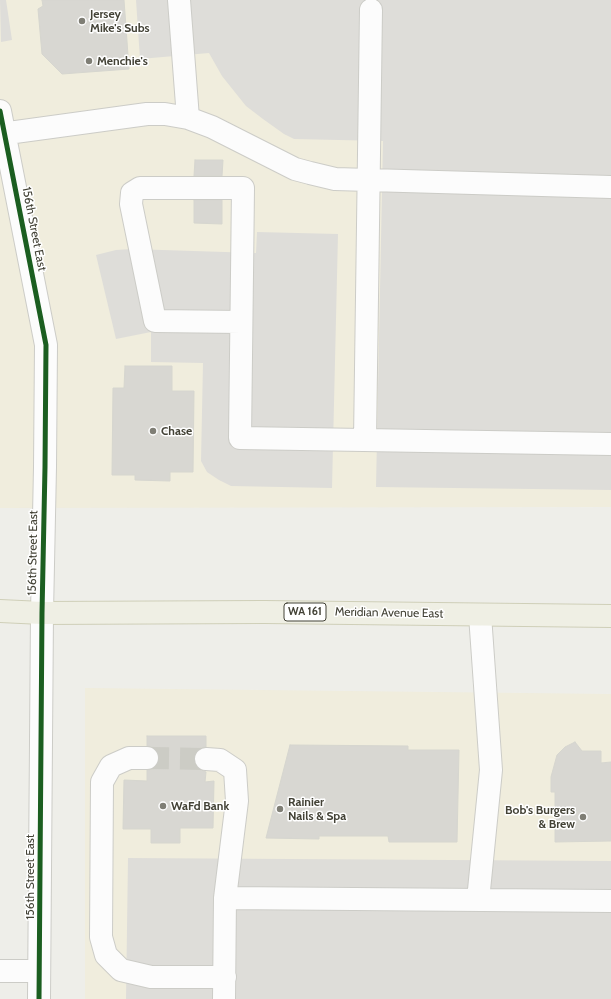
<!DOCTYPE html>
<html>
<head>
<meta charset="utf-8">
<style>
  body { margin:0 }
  canvas { display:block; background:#eeeee9 }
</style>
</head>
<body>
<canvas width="611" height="999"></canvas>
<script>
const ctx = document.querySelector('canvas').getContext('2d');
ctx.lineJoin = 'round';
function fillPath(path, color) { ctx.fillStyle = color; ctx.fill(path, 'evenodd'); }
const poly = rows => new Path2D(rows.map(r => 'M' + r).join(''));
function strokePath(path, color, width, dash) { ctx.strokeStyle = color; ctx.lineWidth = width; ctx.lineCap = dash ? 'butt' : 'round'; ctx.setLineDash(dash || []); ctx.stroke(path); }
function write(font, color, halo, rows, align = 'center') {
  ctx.font = font + ' Cabin,sans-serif'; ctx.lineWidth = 3; ctx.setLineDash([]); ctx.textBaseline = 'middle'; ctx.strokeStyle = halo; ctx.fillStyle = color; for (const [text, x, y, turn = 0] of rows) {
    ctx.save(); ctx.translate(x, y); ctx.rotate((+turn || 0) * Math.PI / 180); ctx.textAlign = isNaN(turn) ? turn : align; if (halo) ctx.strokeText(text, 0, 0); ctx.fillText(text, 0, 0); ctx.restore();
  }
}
const commercial = poly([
  [0,0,611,0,611,507,0,508],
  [85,688,611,694,611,999,85,999]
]);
const parking = poly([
  [0,0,6,0,12,40,1,42],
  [136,0,611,0,611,490,376,487,383,141,294,139,284,134,263,119,246,106,222,76,209,53,140,59],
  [257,232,338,234,332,488,231,486,219,480,207,472,201,461,203,363,151,362,151,332,116,339,96,255,116,250,131,249,256,253],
  [128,858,611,861,611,999,126,999]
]);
const building = poly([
  [42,0,124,0,129,69,62,74,42,54,38,9,43,6,42,0],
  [195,160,223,160,222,176,194,176,195,160],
  [194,200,222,200,222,224,194,223,194,200],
  [125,366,172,366,172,391,194,391,193,472,170,472,170,481,135,480,135,475,112,475,113,388,124,388,125,366],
  [147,736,206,736,206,747,200,748,196,752,194,758,195,764,199,769,206,772,205,782,214,781,213,828,180,828,180,843,151,843,151,829,123,829,124,780,147,781,147,770,154,769,158,764,159,758,158,751,153,747,147,746,147,736],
  [575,742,582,751,601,751,601,763,611,762,611,841,555,842,555,792,551,792,551,777,557,755,565,747,575,742],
  [290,745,408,746,408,750,459,750,457,842,389,842,388,836,319,836,319,839,266,838,290,745]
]);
const minorTunnel = poly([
  [147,758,206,759]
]);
const minor = poly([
  [179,0,188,118],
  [0,111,46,345,45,467,42,613,39,999],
  [0,134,147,114,165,114,188,118,212,127,295,169,310,173,335,179,611,187],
  [241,322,155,321,131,204,132,193,140,188,243,188,242,274,240,438,611,444],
  [365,440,371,10],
  [147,758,129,758,111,766,102,782,101,937,106,955,121,970,151,977,225,977],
  [206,759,220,760,235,770,237,801,225,898],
  [478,900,491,770,480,615],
  [0,971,39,971],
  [224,999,225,898,611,901]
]);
const major = poly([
  [0,611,42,613,264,612,611,616]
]);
const cycleway = poly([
  [0,111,46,345,45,467,42,613,39,999]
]);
const markers = [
  [82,21,4,"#7f7e75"],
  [89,61,4,"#7f7e75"],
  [153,431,4,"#7f7e75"],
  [163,806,4,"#7f7e75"],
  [280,809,4,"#7f7e75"],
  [583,817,4,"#7f7e75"]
];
const shields = [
  [305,612,42]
];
const shieldNames = [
  ["WA 161",305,612]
];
const poiNames = [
  ["Jersey",90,14],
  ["Mike's Subs",90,28],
  ["Menchie's",97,61],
  ["Chase",161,431],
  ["Rainier",288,802],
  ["Nails & Spa",288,816],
  ["WaFd Bank",171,806],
  ["Bob's Burgers",575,810,"right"],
  ["& Brew",575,824,"right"]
];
const streetNames = [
  ["156th Street East",34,229,79],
  ["156th Street East",33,553,-89],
  ["Meridian Avenue East",389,613,1],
  ["156th Street East",30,877,-90]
];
fillPath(commercial, '#f0eddd');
fillPath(parking, '#deddd9');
fillPath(building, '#d8d7d2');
strokePath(building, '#d6d6cf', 1);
strokePath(minorTunnel, '#ccccc5', 22, [22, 11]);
strokePath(minor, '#ccccc7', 24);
strokePath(major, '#cfcfb8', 24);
strokePath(minor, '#fcfcfc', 22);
strokePath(major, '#efefe4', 22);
strokePath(cycleway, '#1b5e20', 5);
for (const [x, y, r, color] of markers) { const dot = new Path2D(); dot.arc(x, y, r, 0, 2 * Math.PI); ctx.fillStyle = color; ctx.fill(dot); strokePath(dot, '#fff', 1.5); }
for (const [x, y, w] of shields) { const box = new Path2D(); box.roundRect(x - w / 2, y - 9, w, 18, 3); ctx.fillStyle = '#fff'; ctx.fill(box); strokePath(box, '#434236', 1); }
write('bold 11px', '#434236', null, shieldNames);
write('bold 12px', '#434236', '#fff', poiNames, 'left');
write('12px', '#434236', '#fff', streetNames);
</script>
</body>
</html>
